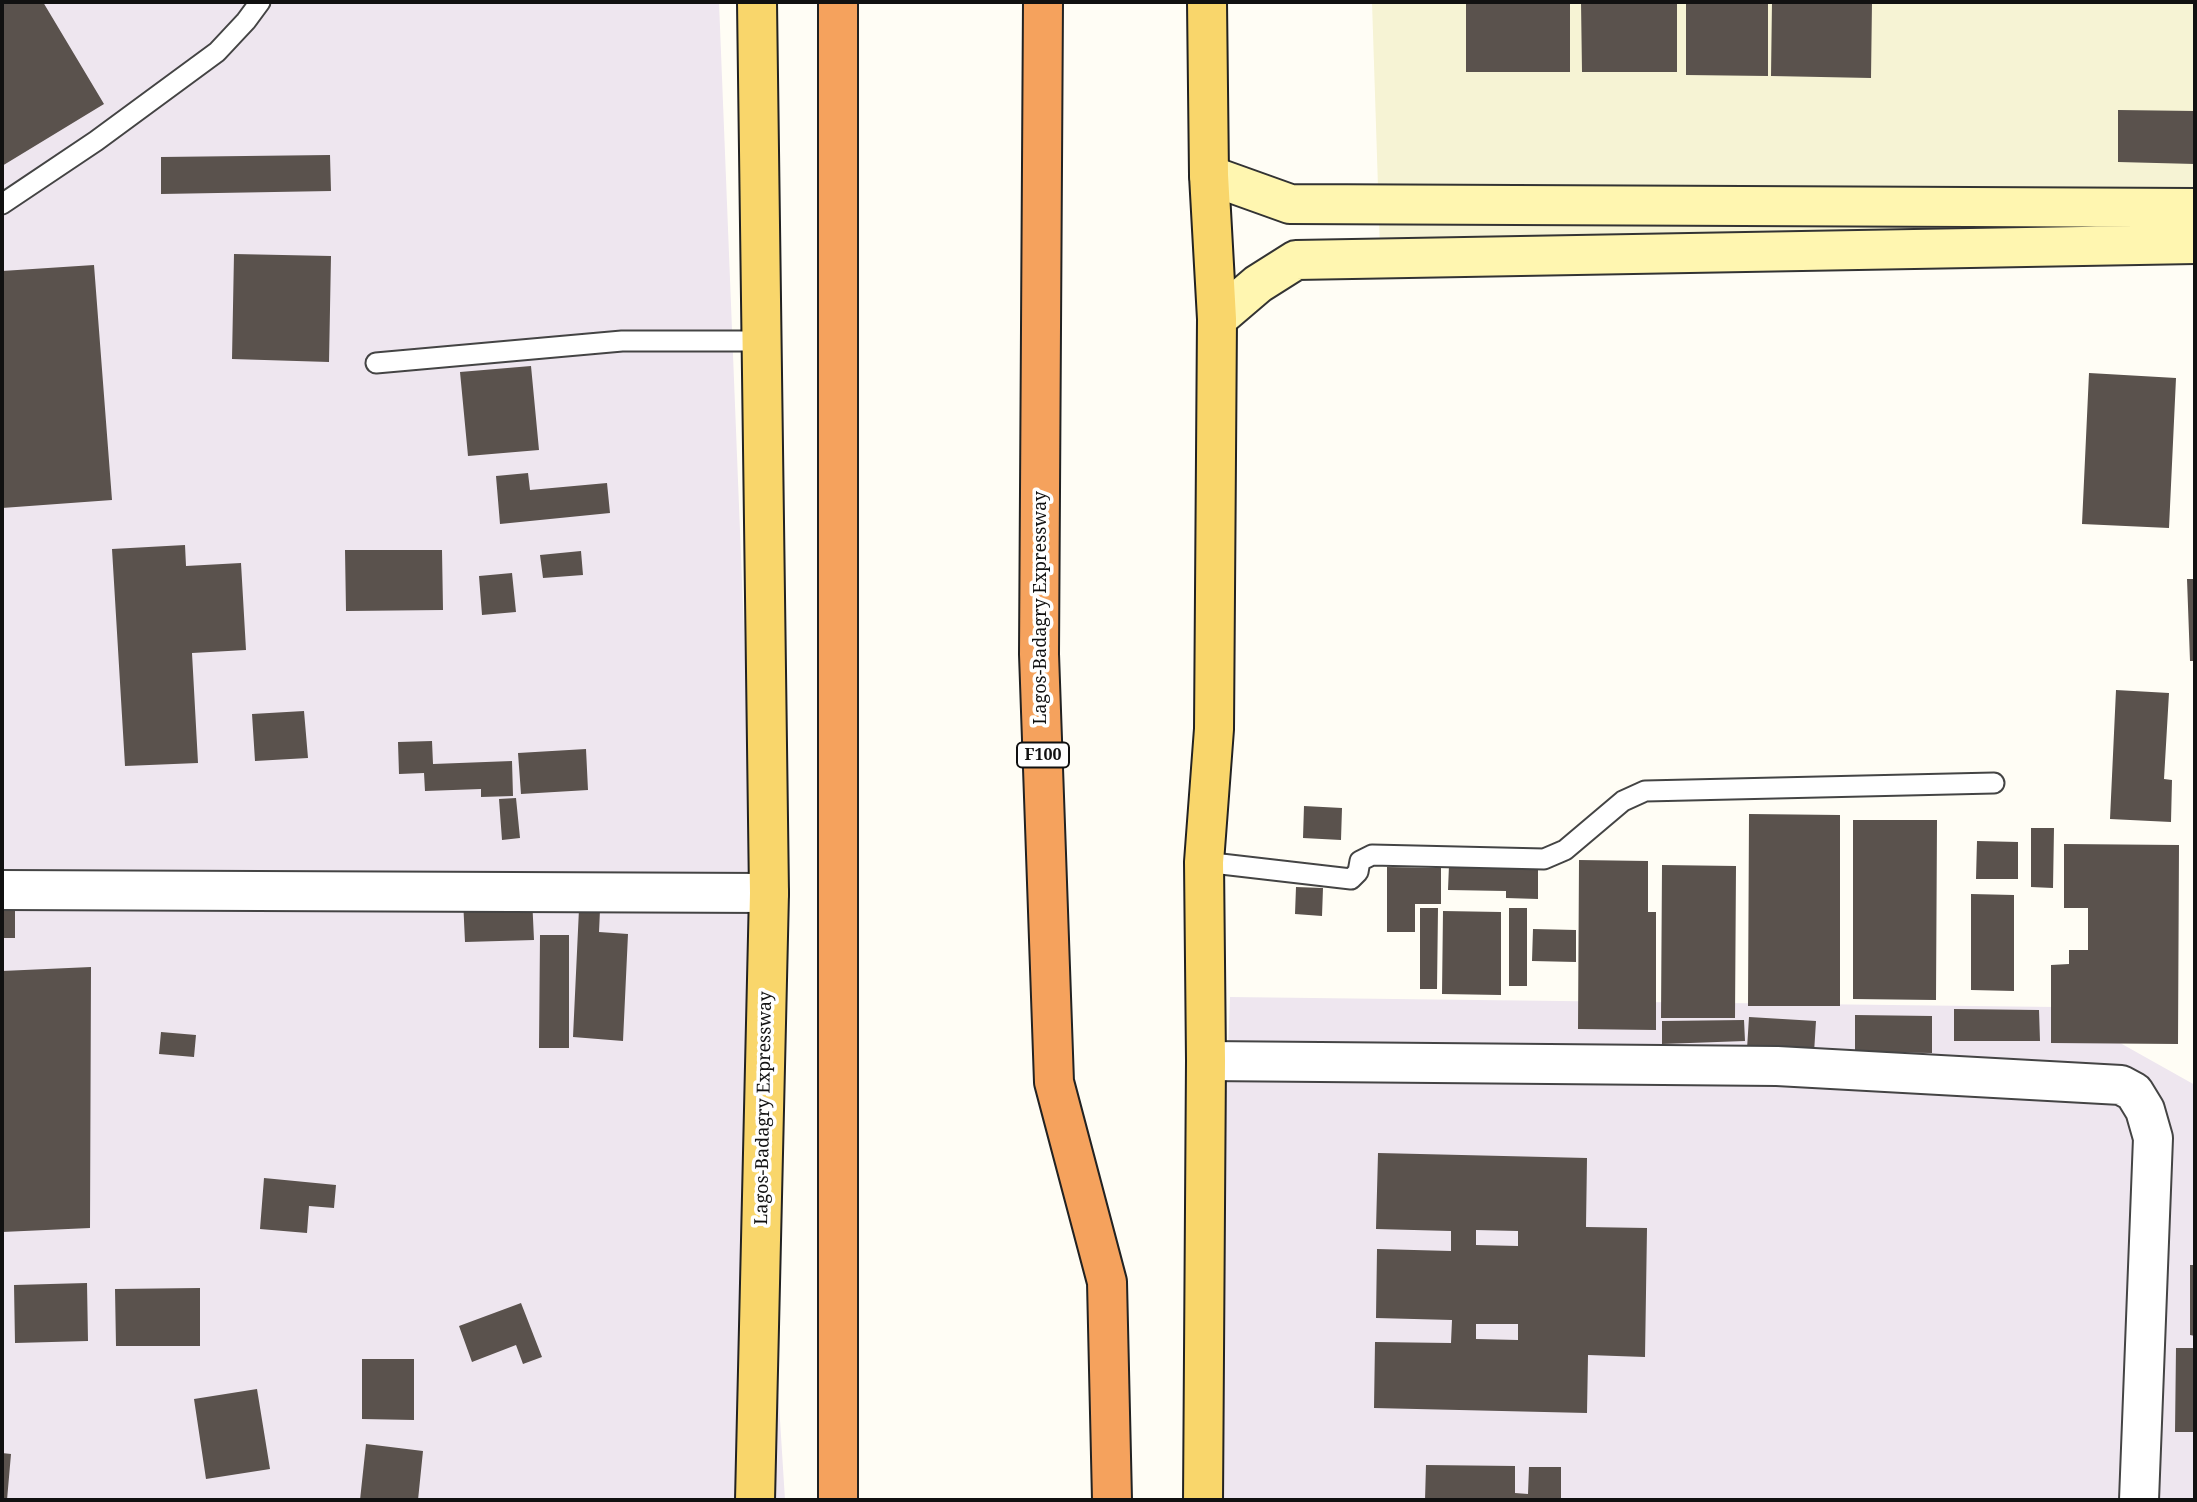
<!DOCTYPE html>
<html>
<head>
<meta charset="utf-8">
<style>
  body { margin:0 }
  #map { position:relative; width:2197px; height:1502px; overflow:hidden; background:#fffdf5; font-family:"Noto Serif",serif }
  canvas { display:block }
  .frame { position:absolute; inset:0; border:4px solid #111; pointer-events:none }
</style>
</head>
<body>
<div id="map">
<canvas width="2197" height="1502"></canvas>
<div class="frame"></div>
</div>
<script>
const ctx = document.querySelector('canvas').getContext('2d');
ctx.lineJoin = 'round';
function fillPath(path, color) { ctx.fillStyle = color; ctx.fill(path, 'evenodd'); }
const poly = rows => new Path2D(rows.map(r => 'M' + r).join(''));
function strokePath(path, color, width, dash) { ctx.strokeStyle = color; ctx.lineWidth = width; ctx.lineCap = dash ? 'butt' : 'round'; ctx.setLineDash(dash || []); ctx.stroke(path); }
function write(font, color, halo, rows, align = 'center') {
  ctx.font = font + ' "Noto Serif",serif'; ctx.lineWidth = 7; ctx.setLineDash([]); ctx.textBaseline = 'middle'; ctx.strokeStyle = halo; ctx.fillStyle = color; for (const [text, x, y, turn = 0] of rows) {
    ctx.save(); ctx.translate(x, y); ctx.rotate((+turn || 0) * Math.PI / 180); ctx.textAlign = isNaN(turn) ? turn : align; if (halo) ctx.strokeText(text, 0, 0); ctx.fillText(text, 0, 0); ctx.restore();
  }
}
const industrial = poly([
  [2,2,719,2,767,1211,785,1500,2,1500],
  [1230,997,2056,1007,2195,1085,2195,1500,1211,1500]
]);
const farmland = poly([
  [1372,2,2195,2,2195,254,1380,249]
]);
const building = poly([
  [2,2,43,2,104,104,2,166],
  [1466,2,1570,2,1570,72,1466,72],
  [1581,2,1677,2,1677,72,1582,72],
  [1686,2,1768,2,1768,76,1686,75],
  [1772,2,1872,2,1871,78,1771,76],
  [2118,110,2195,111,2195,164,2118,162],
  [330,155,331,191,161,194,161,157],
  [234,254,331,256,329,362,232,359],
  [94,265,112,500,2,508,2,271],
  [531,366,539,450,468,456,460,372],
  [2089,373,2176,378,2169,528,2082,524],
  [528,473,530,490,607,483,610,513,500,524,496,476],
  [185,545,186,566,241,563,246,650,192,653,198,763,125,766,112,549],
  [345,550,442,550,443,610,346,611],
  [581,551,583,575,543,578,540,555],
  [512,573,516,612,482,615,479,576],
  [2187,579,2195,579,2195,661,2190,661],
  [2116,690,2169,693,2164,779,2172,780,2171,822,2110,819],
  [304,711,308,758,255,761,252,714],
  [432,741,433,764,512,761,513,796,481,797,481,789,425,791,424,773,399,774,398,742],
  [586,749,588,790,521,794,518,753],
  [516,798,520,838,502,840,499,799],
  [1304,806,1342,808,1341,840,1303,838],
  [1749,814,1840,815,1840,1006,1748,1006],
  [1853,820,1937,820,1936,1000,1853,999],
  [2031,828,2054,828,2053,888,2031,887],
  [1977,841,2018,842,2018,879,1976,879],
  [2064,844,2179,845,2178,1044,2051,1043,2051,965,2069,964,2069,950,2088,950,2088,908,2064,908],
  [1579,860,1648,861,1648,912,1656,912,1656,1030,1578,1029],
  [1449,865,1538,866,1538,899,1506,898,1506,891,1448,890],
  [1662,865,1736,866,1735,1018,1661,1018],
  [1387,867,1441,868,1441,904,1415,904,1415,932,1387,932],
  [1296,887,1323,888,1322,916,1295,914],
  [1971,894,2014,895,2014,991,1971,990],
  [532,897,534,940,465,942,463,899],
  [2,902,15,902,15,938,2,938],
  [1420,908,1438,908,1437,989,1420,989],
  [1509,908,1527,908,1527,986,1509,986],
  [579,909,600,910,599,932,628,934,623,1041,573,1037],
  [1443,911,1501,912,1501,995,1442,994],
  [1533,929,1576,930,1576,962,1532,961],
  [540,935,569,935,569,1048,539,1048],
  [91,967,90,1228,2,1232,2,971],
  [1954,1009,2039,1010,2040,1041,1954,1041],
  [1855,1015,1932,1016,1932,1053,1855,1052],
  [1749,1017,1816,1021,1814,1053,1747,1049],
  [1744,1020,1745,1041,1662,1044,1662,1021],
  [161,1032,196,1035,194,1057,159,1054],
  [1378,1153,1587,1158,1586,1227,1647,1228,1645,1357,1588,1355,1587,1413,1374,1408,1375,1342,1451,1343,1452,1320,1376,1318,1377,1249,1451,1251,1451,1231,1376,1229],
  [1476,1230,1518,1231,1518,1246,1476,1245],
  [1476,1324,1518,1324,1518,1340,1476,1339],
  [264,1178,336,1185,334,1208,309,1206,307,1233,260,1229],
  [2190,1265,2195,1265,2195,1336,2190,1335],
  [87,1283,88,1341,15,1343,14,1285],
  [200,1288,200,1346,116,1346,115,1289],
  [521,1303,542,1357,523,1364,516,1345,472,1362,459,1326],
  [2176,1348,2195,1348,2195,1432,2175,1432],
  [362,1359,414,1359,414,1420,362,1419],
  [257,1389,270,1469,206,1479,194,1399],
  [366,1444,423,1451,418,1500,360,1500],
  [2,1453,11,1454,7,1500,2,1500],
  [1426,1465,1515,1466,1515,1493,1528,1494,1529,1467,1561,1467,1561,1500,1425,1500]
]);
const lane = poly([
  [2,204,96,141,217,52,246,21,260,2],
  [376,363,622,341,763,341],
  [1204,862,1351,879,1358,872,1360,861,1372,855,1544,859,1565,850,1623,801,1645,791,1994,783]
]);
const street = poly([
  [2,890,769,893],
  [1206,1061,1777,1066,2121,1085,2134,1092,2145,1110,2153,1138,2139,1500]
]);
const secondary = poly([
  [1209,175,1290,204,2195,208],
  [1217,319,1258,284,1296,260,2195,244]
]);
const primary = poly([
  [755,1500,769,893,757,2],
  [1203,1500,1206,1061,1204,862,1214,729,1217,319,1209,175,1207,2]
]);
const highway = poly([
  [1043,2,1039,654,1054,1082,1107,1282,1112,1500],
  [838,1500,838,2]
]);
const shields = [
  [1043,755,52]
];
const shieldNames = [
  ["F100",1043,755]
];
const streetNames = [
  ["Lagos-Badagry Expressway",1041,608,-90],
  ["Lagos-Badagry Expressway",764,1108,-89]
];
fillPath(industrial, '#eee6ef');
fillPath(farmland, '#f6f3d4');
fillPath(building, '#5a524d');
strokePath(lane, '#444', 23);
strokePath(street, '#444', 42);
strokePath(secondary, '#333', 42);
strokePath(primary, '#222', 42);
strokePath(highway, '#222', 42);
strokePath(lane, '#fff', 19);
strokePath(street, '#fff', 38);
strokePath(secondary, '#fff6b0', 38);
strokePath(primary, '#f9d66b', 38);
strokePath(highway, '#f5a25d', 38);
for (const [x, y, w] of shields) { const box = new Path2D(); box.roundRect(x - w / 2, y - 12.5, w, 25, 5); ctx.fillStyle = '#fff'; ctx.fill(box); strokePath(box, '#111', 2); }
write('bold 16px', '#111', null, shieldNames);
write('18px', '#111', '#fff', streetNames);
</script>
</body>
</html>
